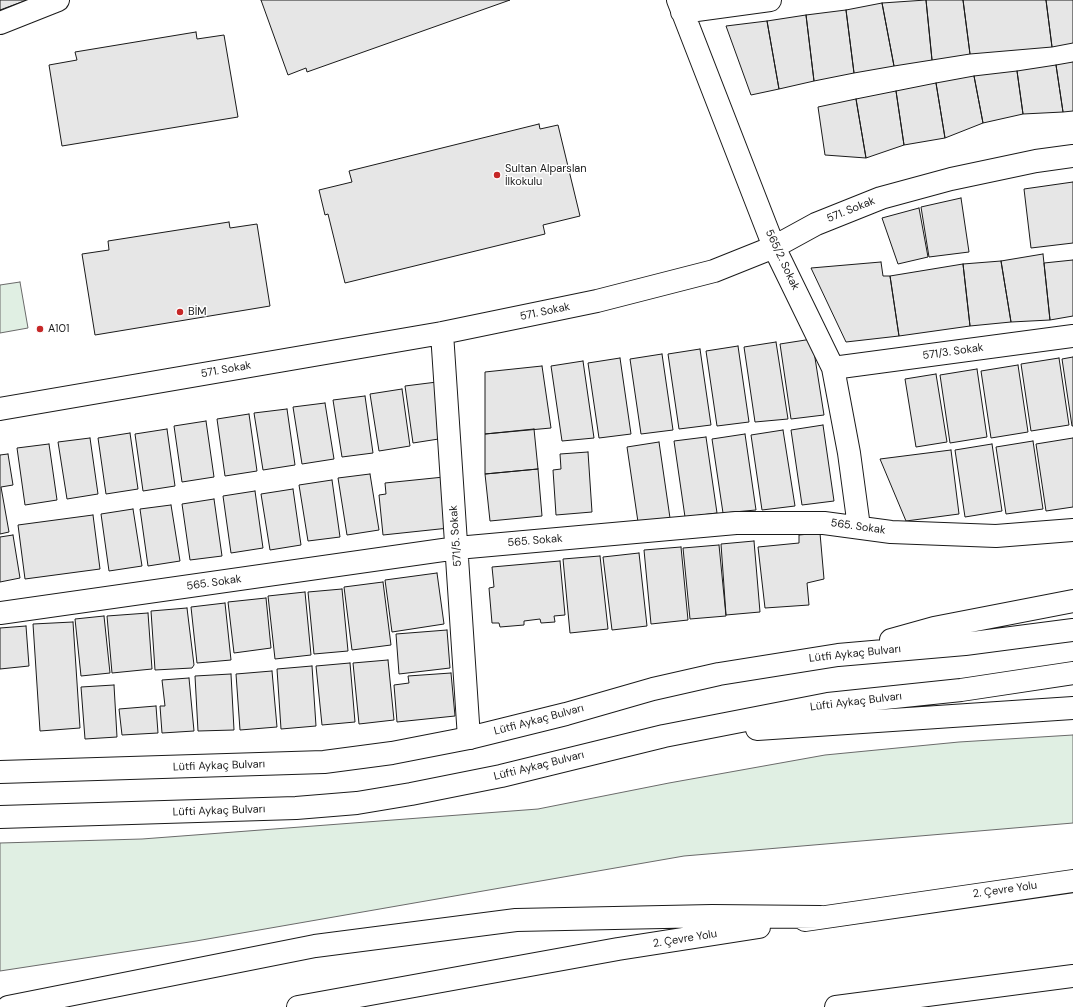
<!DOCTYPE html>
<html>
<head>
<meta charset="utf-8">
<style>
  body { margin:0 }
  canvas { display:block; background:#fff }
</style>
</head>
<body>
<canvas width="1073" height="1007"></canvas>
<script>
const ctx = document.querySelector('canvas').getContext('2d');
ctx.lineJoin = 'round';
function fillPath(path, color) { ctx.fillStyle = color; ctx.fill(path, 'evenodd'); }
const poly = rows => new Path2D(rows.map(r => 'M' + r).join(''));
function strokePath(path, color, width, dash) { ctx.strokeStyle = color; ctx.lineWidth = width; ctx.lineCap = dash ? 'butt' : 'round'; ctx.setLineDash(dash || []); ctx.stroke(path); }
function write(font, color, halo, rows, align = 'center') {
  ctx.font = font + ' "DM Sans",sans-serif'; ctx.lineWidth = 3; ctx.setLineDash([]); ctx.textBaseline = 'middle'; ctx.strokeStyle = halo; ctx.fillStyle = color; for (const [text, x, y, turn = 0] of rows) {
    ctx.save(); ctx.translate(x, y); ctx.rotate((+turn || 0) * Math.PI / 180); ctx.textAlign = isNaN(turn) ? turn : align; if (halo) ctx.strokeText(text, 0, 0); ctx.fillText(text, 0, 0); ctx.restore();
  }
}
const green = poly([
  [20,282,28,328,0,333,0,285,20,282],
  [1073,735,1073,823,684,856,196,941,0,971,0,843,142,839,538,809,669,783,825,755,959,742,1073,735]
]);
const building = poly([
  [0,0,27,0,0,10,0,0],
  [261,0,510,0,307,72,306,68,288,75,261,0],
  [926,0,963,0,970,54,932,60,926,0],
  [926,0,932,60,894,66,882,3,926,0],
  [963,0,1046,0,1052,47,970,54,963,0],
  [1046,0,1073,0,1073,43,1052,47,1046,0],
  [882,3,894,66,854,73,846,10,882,3],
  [846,10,854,73,814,81,806,15,846,10],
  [806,15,814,81,779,89,767,21,806,15],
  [767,21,779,89,751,95,726,26,767,21],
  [196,32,197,39,224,35,238,117,62,146,49,65,77,60,75,52,196,32],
  [1073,62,1073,111,1063,112,1056,65,1073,62],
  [1056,65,1063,112,1023,114,1017,71,1056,65],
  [1017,71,1023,114,983,123,974,76,1017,71],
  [974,76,983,123,945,138,936,83,974,76],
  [936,83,945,138,904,145,896,91,936,83],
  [896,91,904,145,866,158,856,99,896,91],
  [856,99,866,158,825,155,818,107,856,99],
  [539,124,540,129,558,125,580,216,543,225,545,234,345,283,328,214,325,215,319,190,352,182,349,171,539,124],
  [1073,182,1073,243,1031,248,1024,189,1073,182],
  [961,198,969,252,929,257,921,207,961,198],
  [919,208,928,257,898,264,882,218,919,208],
  [229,222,230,228,257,224,270,306,95,335,82,254,109,250,108,241,229,222],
  [1043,254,1050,320,1011,322,1001,261,1043,254],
  [1073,260,1073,316,1050,320,1044,263,1073,260],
  [1001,261,1011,322,970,326,963,264,1001,261],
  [881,262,883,276,890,276,899,336,846,342,811,268,881,262],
  [963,264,970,326,899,336,890,276,963,264],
  [812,339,824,415,791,419,780,344,812,339],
  [776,342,788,419,755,422,744,347,776,342],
  [738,346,749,422,717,426,706,351,738,346],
  [700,349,711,425,679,429,668,354,700,349],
  [662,354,673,430,641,434,630,359,662,354],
  [1073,357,1073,426,1072,426,1062,359,1073,357],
  [620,358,631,434,599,438,588,363,620,358],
  [1059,358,1069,425,1031,431,1021,364,1059,358],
  [583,361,594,438,562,441,551,366,583,361],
  [1018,365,1028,432,991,438,981,371,1018,365],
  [542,366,551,428,485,434,485,372,542,366],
  [977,369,987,437,950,443,940,375,977,369],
  [936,374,947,442,916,447,905,379,936,374],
  [437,382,445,438,413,443,405,386,437,382],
  [402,389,410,446,379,451,370,394,402,389],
  [365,396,373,453,342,457,333,400,365,396],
  [325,403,334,459,302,464,293,407,325,403],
  [287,409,295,465,263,470,254,413,287,409],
  [249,414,257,471,225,476,217,419,249,414],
  [206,421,214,477,182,482,174,426,206,421],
  [823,425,834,501,802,505,791,430,823,425],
  [167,429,175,486,143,491,135,434,167,429],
  [534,429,538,469,485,474,485,434,534,429],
  [783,430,795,506,762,510,751,435,783,430],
  [130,433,138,489,106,494,98,438,130,433],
  [745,434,756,510,723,513,712,439,745,434],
  [706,437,717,513,685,517,674,441,706,437],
  [90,438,98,494,67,499,58,442,90,438],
  [1073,438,1073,507,1046,511,1036,444,1073,438],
  [1033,441,1043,509,1006,514,996,447,1033,441],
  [659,442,670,518,638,522,627,447,659,442],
  [49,444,57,500,25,505,17,448,49,444],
  [992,444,1002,511,965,517,955,450,992,444],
  [951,450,959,514,906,521,880,459,951,450],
  [588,452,592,512,556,515,553,470,561,469,560,454,588,452],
  [8,454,13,485,1,487,9,532,0,534,0,455,8,454],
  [538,469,542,516,490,521,485,474,538,469],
  [370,474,379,530,347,535,338,478,370,474],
  [444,477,449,528,383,535,379,495,386,494,385,483,444,477],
  [332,480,340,537,308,541,299,485,332,480],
  [293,489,301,545,270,550,261,494,293,489],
  [255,491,263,548,231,553,223,496,255,491],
  [214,499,222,556,190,560,182,504,214,499],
  [171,505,180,561,148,566,140,509,171,505],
  [133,509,142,566,109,571,101,514,133,509],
  [93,515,100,569,25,579,18,525,93,515],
  [820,533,824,579,807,583,809,605,765,608,758,547,799,543,799,535,820,533],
  [13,535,20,578,0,582,0,537,13,535],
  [754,541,760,612,726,615,721,544,754,541],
  [719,545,726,616,690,619,683,548,719,545],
  [681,547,688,620,651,624,644,550,681,547],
  [639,553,647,626,612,630,603,557,639,553],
  [600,556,608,629,570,633,563,559,600,556],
  [560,561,565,615,554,616,555,622,541,623,540,619,524,621,524,625,500,627,499,623,492,623,489,588,494,587,492,567,560,561],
  [437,573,444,624,392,632,385,580,437,573],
  [383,582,391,645,352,650,344,587,383,582],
  [342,589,348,651,314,654,308,592,342,589],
  [305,592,311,655,275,659,268,596,305,592],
  [266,598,271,648,234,653,228,602,266,598],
  [225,603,231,660,197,663,191,607,225,603],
  [187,608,194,665,192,668,155,670,151,611,187,608],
  [148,613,152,669,112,673,107,616,148,613],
  [104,616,110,673,81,676,75,619,104,616],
  [73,622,80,728,40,731,33,624,73,622],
  [26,626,29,666,0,669,0,628,26,626],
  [447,630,450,668,399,674,396,634,447,630],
  [388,660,394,720,359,724,353,663,388,660],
  [350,663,355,722,322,725,316,666,350,663],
  [312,666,316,726,281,729,277,669,312,666],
  [272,671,277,727,240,730,236,674,272,671],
  [451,673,455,716,397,722,394,685,409,683,408,676,451,673],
  [231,674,234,730,198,731,195,676,231,674],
  [189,678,194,731,162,733,160,706,165,706,162,680,189,678],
  [114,685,117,737,85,739,81,687,114,685],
  [156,706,158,733,122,735,119,709,156,706]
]);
const minor = poly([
  [678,0,774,247,833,368,849,453,859,527],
  [682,12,770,0],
  [0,23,58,0],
  [442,333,469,738],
  [833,368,1073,336],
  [0,409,442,333,597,301,714,271,774,247,816,224,881,198,951,179,1036,161,1073,156],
  [0,613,457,548,736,523,824,523,891,532,996,536,1073,530]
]);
const primary = poly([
  [891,640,934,628,1073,601],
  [757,729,1073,708],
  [0,772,324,762,392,753,469,738,566,714,653,689,719,674,838,655,965,644,1073,630],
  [0,817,296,808,357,803,411,794,501,776,664,736,828,704,961,690,1073,673]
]);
const motorway = poly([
  [805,920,1073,881],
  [8,1007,315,946,516,920,712,916,820,917],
  [298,1007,618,949,759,927],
  [836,1007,1073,976]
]);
const markers = [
  [497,175,4,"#c62828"],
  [180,312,4,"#c62828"],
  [40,329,4,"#c62828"]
];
const poiNames = [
  ["Sultan Alparslan",505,169],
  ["İlkokulu",505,182],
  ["BİM",188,312],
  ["A101",48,329]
];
const streetNames = [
  ["571. Sokak",851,210,-22],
  ["565/2. Sokak",782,260,65],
  ["571. Sokak",545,312,-12],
  ["571/3. Sokak",953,352,-8],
  ["571. Sokak",226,370,-10],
  ["565. Sokak",858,527,8],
  ["571/5. Sokak",456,536,-94],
  ["565. Sokak",535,541,-5],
  ["565. Sokak",214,583,-8],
  ["Lütfi Aykaç Bulvarı",855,654,-6],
  ["Lüfti Aykaç Bulvarı",856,702,-7],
  ["Lütfi Aykaç Bulvarı",539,720,-15],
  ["Lütfi Aykaç Bulvarı",219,766,-2],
  ["Lüfti Aykaç Bulvarı",539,766,-14],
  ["Lüfti Aykaç Bulvarı",219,811,-2],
  ["2. Çevre Yolu",1005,890,-8],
  ["2. Çevre Yolu",685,939,-9]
];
fillPath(green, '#e0efe3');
strokePath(green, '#6a6a6a', 1);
fillPath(building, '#e6e6e6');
strokePath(building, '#1a1a1a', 1);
strokePath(minor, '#1a1a1a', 24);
strokePath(primary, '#1a1a1a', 24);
strokePath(motorway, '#1a1a1a', 24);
strokePath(minor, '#fff', 22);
strokePath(primary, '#fff', 22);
strokePath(motorway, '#fff', 22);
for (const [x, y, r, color] of markers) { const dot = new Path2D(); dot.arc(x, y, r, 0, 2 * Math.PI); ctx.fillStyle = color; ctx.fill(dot); strokePath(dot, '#fff', 1.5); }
write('11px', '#1a1a1a', '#fff', poiNames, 'left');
write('11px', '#1a1a1a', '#fff', streetNames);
</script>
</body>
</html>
